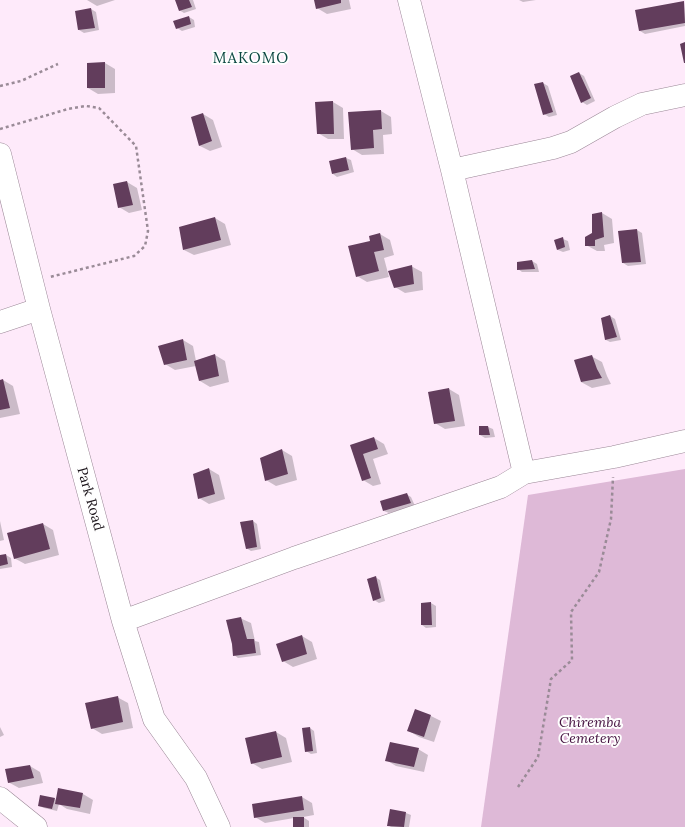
<!DOCTYPE html>
<html>
<head>
<meta charset="utf-8">
<style>
  body { margin:0 }
  canvas { display:block; background:#feeafa }
</style>
</head>
<body>
<canvas width="685" height="827"></canvas>
<script>
const ctx = document.querySelector('canvas').getContext('2d');
ctx.lineJoin = 'round';
function fillPath(path, color) { ctx.fillStyle = color; ctx.fill(path, 'evenodd'); }
const poly = rows => new Path2D(rows.map(r => 'M' + r).join(''));
function strokePath(path, color, width, dash) { ctx.strokeStyle = color; ctx.lineWidth = width; ctx.lineCap = dash ? 'butt' : 'round'; ctx.setLineDash(dash || []); ctx.stroke(path); }
function write(font, color, halo, rows, align = 'center') {
  ctx.font = font + ' Lora,serif'; ctx.lineWidth = 4; ctx.setLineDash([]); ctx.textBaseline = 'middle'; ctx.strokeStyle = halo; ctx.fillStyle = color; for (const [text, x, y, turn = 0] of rows) {
    ctx.save(); ctx.translate(x, y); ctx.rotate((+turn || 0) * Math.PI / 180); ctx.textAlign = isNaN(turn) ? turn : align; if (halo) ctx.strokeText(text, 0, 0); ctx.fillText(text, 0, 0); ctx.restore();
  }
}
const green = poly([
  [685,469,685,827,481,827,528,495]
]);
const shadow = poly([
  [87,0,115,0,97,6],
  [176,0,193,0,196,9,184,13,179,10],
  [315,0,349,0,351,9,327,14,317,8],
  [519,0,536,0,523,2],
  [684,2,685,26,645,34,640,31,636,11],
  [91,9,96,12,99,30,84,33,79,30],
  [189,17,194,20,195,27,182,31,177,28],
  [105,63,115,69,115,93,98,94,88,88,88,64],
  [579,73,584,76,595,101,587,105,582,102],
  [543,83,548,86,557,115,549,117,544,114],
  [333,102,343,108,344,139,328,139,318,133],
  [381,111,391,117,392,134,383,135,384,154,362,155,352,149],
  [203,114,213,120,222,147,210,151,200,146],
  [346,158,351,160,354,172,337,177,333,174],
  [127,182,137,188,142,210,129,213,119,207],
  [602,213,612,219,614,243,604,245,605,251,597,251,586,245],
  [215,218,225,224,231,245,194,255,184,250],
  [637,230,642,233,646,264,628,266,623,263,619,232],
  [380,234,390,240,394,255,384,258,389,277,367,282,357,276,371,242],
  [563,239,568,241,570,250,563,252,558,250,555,241],
  [532,261,537,264,539,272,522,272,518,269],
  [411,266,422,272,423,290,405,293,395,287],
  [610,316,615,319,621,340,610,342,606,340],
  [183,340,193,346,196,361,215,355,225,361,229,382,210,387,200,381,196,366,175,370,165,364,160,346],
  [591,356,602,362,607,376,611,384,592,388,581,382],
  [3,380,13,386,20,414,0,418,0,381],
  [449,389,459,395,465,426,445,429,435,423],
  [480,427,488,427,493,429,495,437,485,438,480,435],
  [374,438,384,444,388,454,373,459,381,484,373,486,363,480,351,446],
  [282,450,292,456,297,480,276,486,266,480],
  [209,469,219,475,225,499,209,504,199,498],
  [406,494,411,497,415,506,389,513,384,511],
  [0,521,4,540,0,541],
  [253,521,257,524,261,549,251,551,246,548],
  [43,524,53,530,59,555,25,564,14,558],
  [6,555,11,558,12,567,0,569,0,556],
  [375,577,380,580,385,601,379,603,374,600],
  [431,603,436,606,436,627,426,628,422,625,422,604],
  [240,618,251,623,255,641,259,642,261,655,238,658,234,655],
  [302,636,312,642,317,659,293,667,283,661],
  [117,697,128,703,133,728,102,734,92,728],
  [431,716,441,721,434,742,419,737,409,731],
  [0,727,4,735,0,737],
  [310,728,314,731,317,753,311,754,306,751],
  [276,732,286,738,292,762,262,769,252,763],
  [418,749,428,755,424,772,396,766,386,760],
  [30,766,40,772,43,783,19,788,8,782],
  [83,794,93,800,90,814,67,809,59,804,57,811,44,808,39,806,54,799,57,800],
  [302,797,312,803,314,815,303,817,309,821,309,827,294,827,294,818,265,823,255,817],
  [406,813,411,815,409,827,391,827,388,825]
]);
const building = poly([
  [175,0,189,0,192,7,179,11],
  [314,0,341,0,341,3,316,9],
  [684,1,685,23,639,31,635,10],
  [91,8,95,28,78,30,75,11],
  [189,16,191,24,176,29,173,21],
  [685,42,685,63,684,63,680,44],
  [105,62,105,88,87,88,87,63],
  [579,72,591,98,581,103,570,76],
  [543,82,553,112,543,115,534,84],
  [333,101,334,134,317,134,315,102],
  [381,110,382,129,373,130,374,148,351,150,348,112],
  [203,113,212,141,199,146,191,117],
  [346,157,349,170,332,174,329,161],
  [127,181,133,205,118,208,113,184],
  [602,212,604,237,595,240,595,246,585,246,585,237,592,233,592,214],
  [215,217,221,240,183,250,179,227],
  [637,229,641,262,622,263,618,231],
  [380,233,384,250,374,252,379,271,356,277,348,246,370,241,369,236],
  [563,237,565,247,557,250,554,240],
  [532,260,535,269,517,270,517,262],
  [412,265,414,284,394,288,388,271],
  [610,315,617,337,605,340,601,318],
  [183,339,187,360,164,365,158,346],
  [215,354,219,376,199,381,194,361],
  [592,355,597,369,602,378,581,382,574,360],
  [3,379,10,408,0,410,0,380],
  [449,388,455,421,434,424,428,392],
  [479,426,488,426,490,435,479,435],
  [374,437,378,449,363,454,371,478,362,481,350,445],
  [282,449,288,474,265,481,260,458],
  [209,468,215,494,198,499,193,474],
  [407,493,411,503,383,511,380,501],
  [253,520,257,547,246,549,240,522],
  [43,523,50,549,14,559,7,533],
  [6,554,8,564,0,566,0,555],
  [376,576,381,598,373,601,367,579],
  [431,602,432,625,421,625,421,603],
  [241,617,247,639,254,639,256,653,233,656,232,644,226,620],
  [302,635,307,654,282,662,276,644],
  [118,696,123,722,91,729,85,703],
  [415,709,431,715,424,737,407,731],
  [310,727,313,751,305,752,302,728],
  [276,731,282,757,251,764,245,738],
  [390,742,419,748,414,767,385,761],
  [30,765,34,778,8,783,5,769],
  [58,788,83,793,80,808,55,804],
  [40,795,55,798,52,809,38,806],
  [302,796,304,810,254,818,252,804],
  [390,809,406,812,404,827,387,826],
  [293,817,304,817,304,827,293,827]
]);
const path = poly([
  [0,86,21,81,58,64],
  [0,129,68,109,86,106,99,108,136,146,148,231,145,246,134,256,50,277],
  [518,787,538,757,551,679,572,660,571,612,599,572,611,519,613,477]
]);
const minor = poly([
  [409,0,452,170,524,473],
  [0,154,39,309,123,621,154,719,196,778,219,827],
  [452,170,553,148,571,142,615,117,642,104,685,95],
  [0,322,39,309],
  [123,621,294,558,501,487,524,473,614,457,685,441],
  [0,798,36,827]
]);
const streetNames = [
  ["Park Road",90,499,74]
];
const parkNames = [
  ["Chiremba",590,723],
  ["Cemetery",590,739]
];
const neighbourhoodNames = [
  ["MAKOMO",251,59]
];
fillPath(green, '#deb9d7');
fillPath(shadow, '#0003');
fillPath(building, '#623d5c');
strokePath(minor, '#9a8796', 23);
strokePath(path, '#9a8b97', 2.5, [3, 3]);
strokePath(minor, '#fff', 22);
write('14px', '#1c151b', '#fefefe', streetNames);
write('italic 14px', '#43103e', '#fefefe', parkNames);
ctx.letterSpacing = '1px';
write('15px', '#0b4841', '#fefefe', neighbourhoodNames);
ctx.letterSpacing = '0px';
</script>
</body>
</html>
